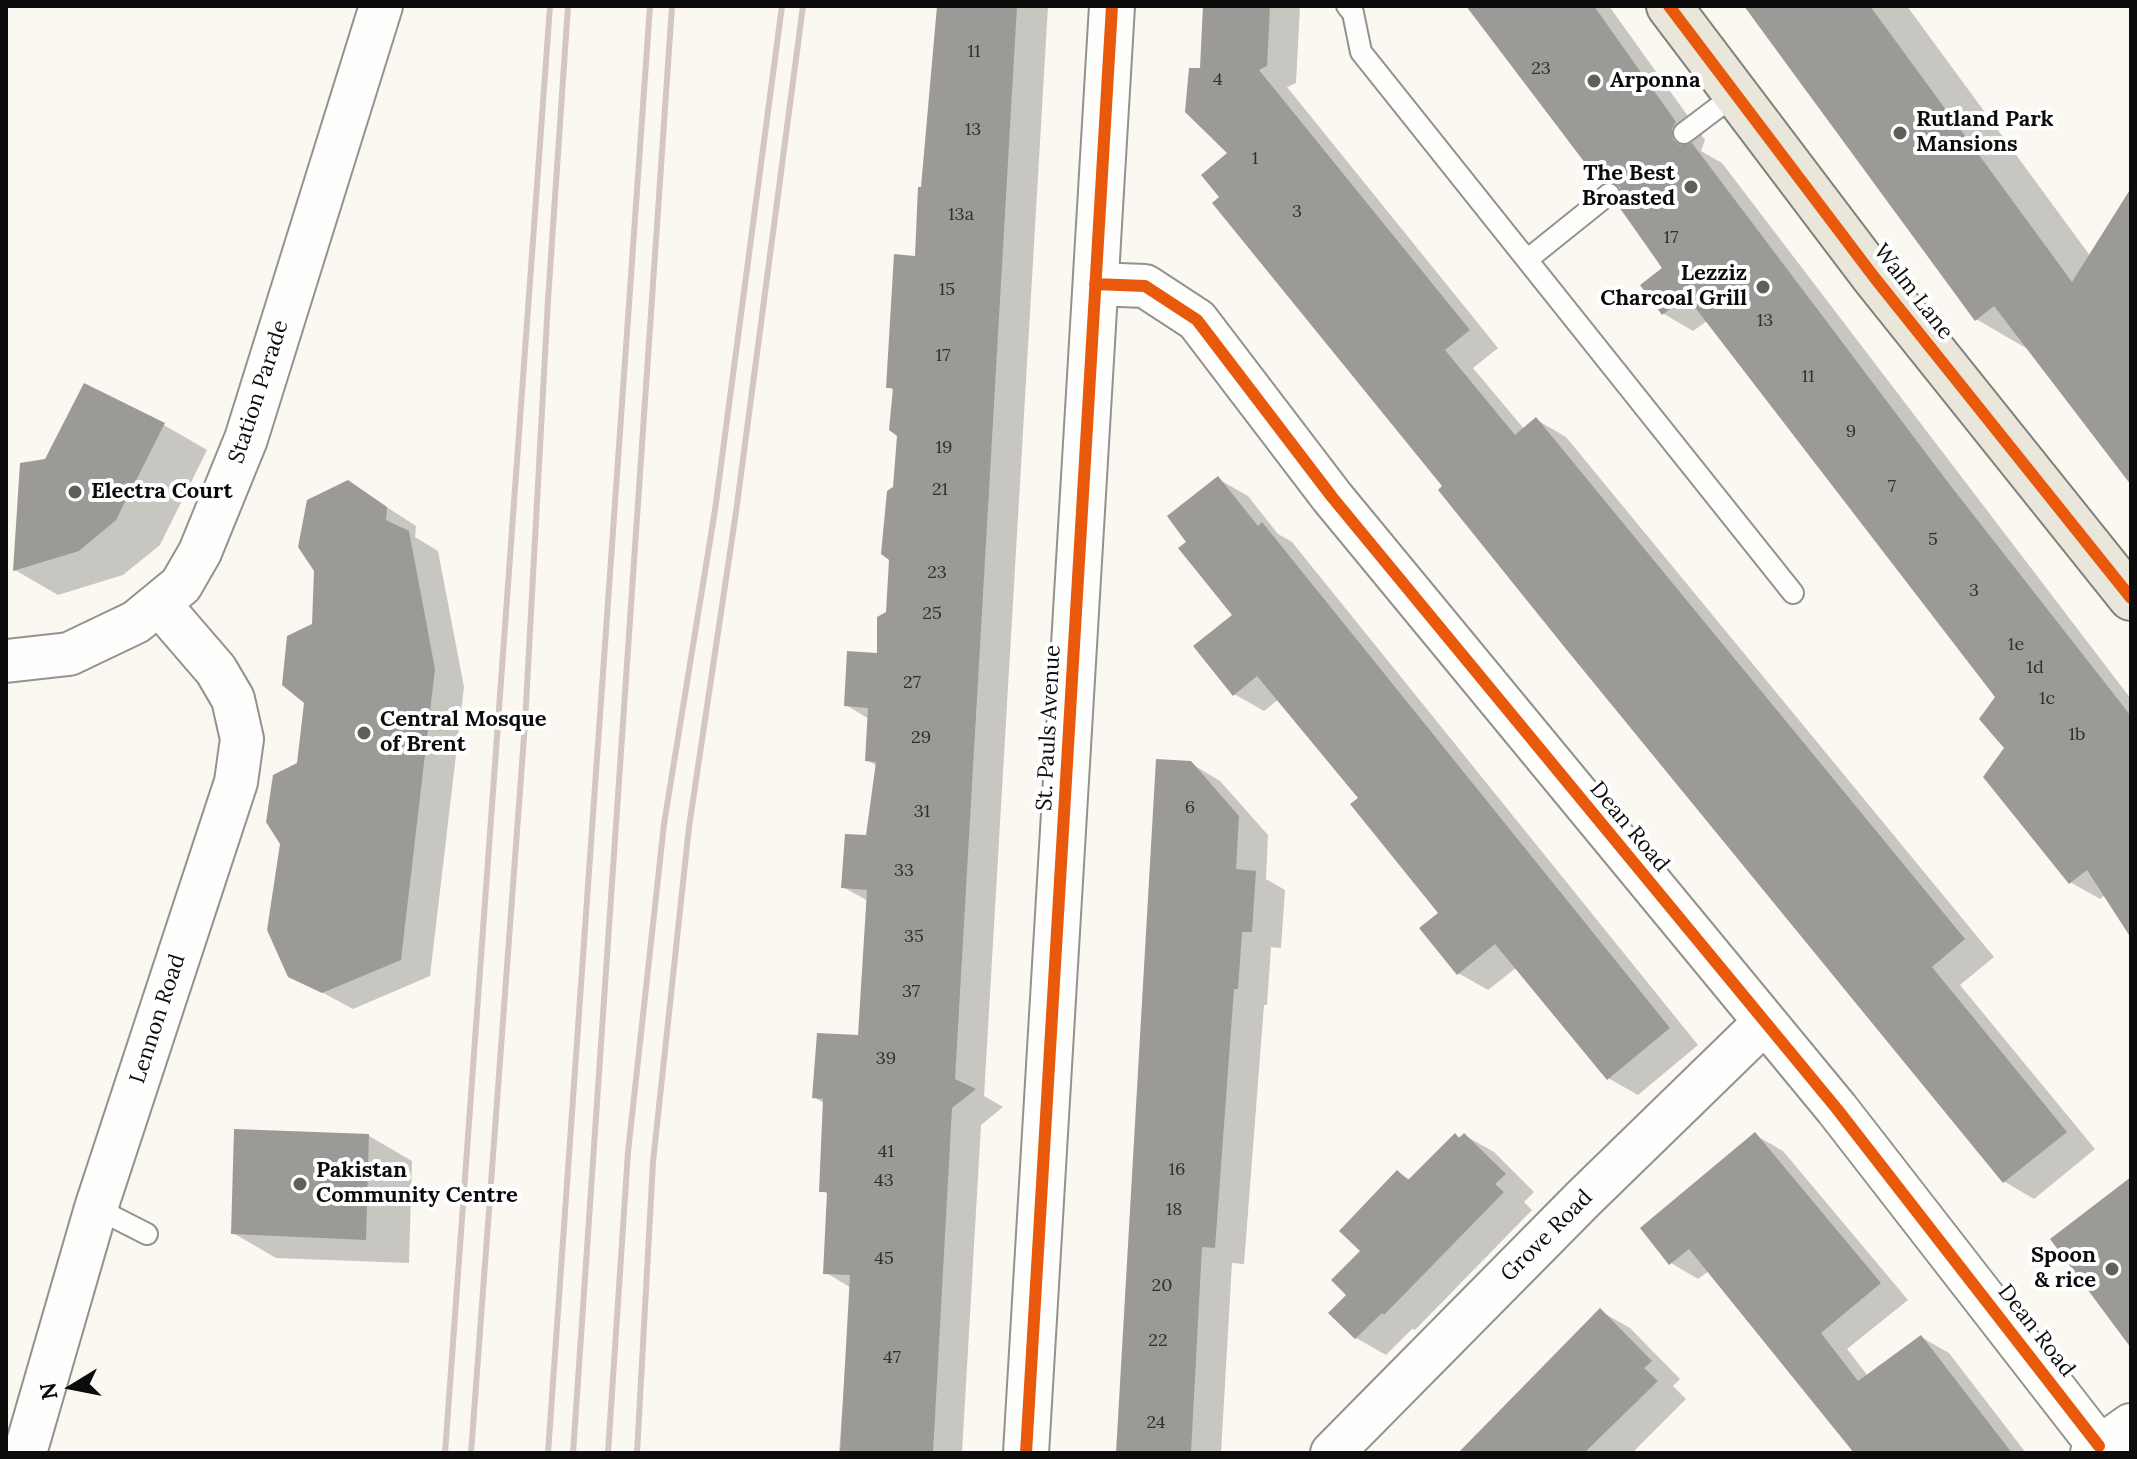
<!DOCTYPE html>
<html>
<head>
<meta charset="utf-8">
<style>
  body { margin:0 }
  #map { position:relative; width:2137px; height:1459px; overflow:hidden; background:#faf8f0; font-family:Lora,serif }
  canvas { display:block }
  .frame { position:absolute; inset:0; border:8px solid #0c0c0c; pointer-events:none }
  .north { position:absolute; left:32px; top:1347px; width:80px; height:80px; -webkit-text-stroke:6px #fff; paint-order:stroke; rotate:260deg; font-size:22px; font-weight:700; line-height:32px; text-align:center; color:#0c0c0c }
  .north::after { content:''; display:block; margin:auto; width:28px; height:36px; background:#0c0c0c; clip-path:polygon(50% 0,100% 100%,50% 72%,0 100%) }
</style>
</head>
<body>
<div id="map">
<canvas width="2137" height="1459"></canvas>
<div class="frame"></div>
<div class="north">N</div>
</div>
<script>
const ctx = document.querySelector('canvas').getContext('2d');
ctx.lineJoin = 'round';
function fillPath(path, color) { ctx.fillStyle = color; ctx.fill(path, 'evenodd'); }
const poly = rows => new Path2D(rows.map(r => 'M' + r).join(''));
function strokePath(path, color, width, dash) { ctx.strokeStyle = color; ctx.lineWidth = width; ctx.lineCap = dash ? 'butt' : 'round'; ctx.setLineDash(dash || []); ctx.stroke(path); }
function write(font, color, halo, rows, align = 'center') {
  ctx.font = font + ' Lora,serif'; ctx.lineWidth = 8; ctx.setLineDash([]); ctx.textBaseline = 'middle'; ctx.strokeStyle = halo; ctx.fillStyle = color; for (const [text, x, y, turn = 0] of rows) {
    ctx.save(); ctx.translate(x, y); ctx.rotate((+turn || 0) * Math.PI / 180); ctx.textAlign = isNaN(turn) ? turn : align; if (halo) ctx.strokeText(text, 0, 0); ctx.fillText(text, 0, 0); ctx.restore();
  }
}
const shadow = poly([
  [938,6,1048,6,984,1096,1003,1107,981,1125,962,1453,839,1453,851,1288,825,1272,829,1195,821,1190,825,1104,814,1097,860,1037,868,901,843,887,867,837,877,766,867,760,869,719,846,705,879,655,888,613,899,435,894,391,888,387,917,258],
  [1206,6,1300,6,1296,83,1287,87,1498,348,1473,368,1525,430,1537,420,1566,437,1994,957,1960,985,2095,1149,2034,1199,2005,1182,1469,526,1445,486,1222,197,1230,154,1202,70],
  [1468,6,1609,6,1705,140,1701,151,1722,163,2131,699,2131,925,2105,895,2100,899,2070,882,2006,747,1998,697,1707,321,1693,331,1664,314,1642,285,1665,268,1623,194,1602,182],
  [1747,6,1907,6,2091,257,2131,192,2131,482,2031,351,1976,319],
  [164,425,207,450,160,545,123,575,58,595,15,570,46,461],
  [1218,479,1248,496,1278,534,1292,542,1698,1045,1638,1095,1608,1078,1517,967,1488,990,1458,973,1441,913,1361,798,1279,699,1264,711,1234,694,1235,615,1189,542],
  [348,482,416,526,415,537,438,551,464,687,430,976,353,1009,290,975,299,764,314,625],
  [1190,763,1220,781,1268,835,1266,879,1285,890,1281,948,1271,947,1267,1005,1264,1005,1244,1264,1232,1263,1221,1453,1118,1453],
  [1455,1135,1461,1138,1464,1135,1494,1152,1534,1192,1524,1202,1532,1210,1415,1330,1412,1329,1386,1355,1356,1338,1331,1313,1349,1295,1397,1172,1411,1180],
  [1755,1135,1783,1151,1908,1300,1847,1349,1868,1376,1921,1337,1949,1353,2026,1453,1856,1453,1709,1271,1698,1279,1671,1263],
  [369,1136,412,1161,409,1263,276,1258,233,1233],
  [1600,1311,1630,1328,1680,1379,1673,1386,1686,1399,1632,1453,1459,1453]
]);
const building = poly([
  [937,6,1017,6,955,1079,976,1089,952,1108,933,1453,840,1453,850,1275,823,1274,827,1192,819,1192,823,1099,812,1098,817,1033,858,1035,867,890,841,888,845,834,866,835,876,762,865,761,868,708,844,706,847,651,877,653,877,617,886,612,889,560,881,554,887,491,893,487,897,436,889,430,893,388,886,388,894,254,915,256,918,187,921,187],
  [1203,6,1270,6,1267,66,1259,70,1470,330,1445,350,1515,435,1536,417,1965,939,1932,967,2067,1132,2003,1183,1566,649,1438,490,1442,486,1212,203,1219,197,1201,175,1227,153,1185,112,1189,68,1200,68],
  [1466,6,1594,6,1676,122,1672,129,1673,140,1680,145,1692,143,1950,485,2131,716,2131,938,2087,870,2069,884,1983,777,2004,748,1979,719,1995,697,1687,297,1662,315,1640,285,1662,268,1617,204,1621,198,1620,187,1613,182,1601,184],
  [1744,6,1870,6,2072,282,2131,188,2131,485,1994,306,1975,321],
  [84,383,165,423,116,520,79,551,13,571,20,463,45,459],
  [1218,476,1258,526,1262,522,1670,1028,1607,1080,1495,944,1457,975,1419,928,1438,913,1350,804,1358,798,1257,676,1233,696,1193,646,1232,615,1178,548,1186,542,1167,516],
  [348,480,387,507,386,520,409,531,435,669,401,960,322,993,288,977,267,930,280,844,266,822,273,775,297,763,304,703,282,685,287,636,312,624,314,571,298,547,307,500],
  [1156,759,1191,761,1239,816,1236,869,1256,871,1252,932,1242,932,1238,989,1234,989,1215,1248,1202,1247,1191,1453,1116,1453],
  [234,1129,369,1134,366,1240,231,1234],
  [1755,1132,1881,1283,1821,1333,1858,1381,1921,1335,2012,1453,1854,1453,1689,1249,1669,1265,1640,1228],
  [1455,1133,1459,1138,1464,1133,1506,1174,1495,1184,1504,1192,1384,1315,1382,1313,1355,1339,1328,1313,1346,1295,1331,1280,1360,1251,1339,1231,1397,1170,1408,1180],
  [2131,1177,2131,1348,2050,1239],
  [1600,1308,1652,1361,1644,1368,1658,1381,1584,1453,1458,1453]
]);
const service = poly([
  [1347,6,1353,13,1361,52,1793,593],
  [1684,133,1737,93],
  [1528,259,1609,194],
  [96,1208,147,1234]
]);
const minor = poly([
  [1095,284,1145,286,1197,320,1332,497,1837,1109,2099,1446],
  [6,661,69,654,136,622,181,585,200,552,246,439,381,6],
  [25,1453,96,1208,236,782,242,739,233,699,216,670,160,605],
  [1332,1453,1583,1199,1765,1022]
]);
const tertiary = poly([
  [1026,1453,1112,6],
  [2093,1453,2131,1426]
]);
const primary = poly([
  [1669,6,1874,277,2131,598]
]);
const rail = poly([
  [445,1453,550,6],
  [471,1453,525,723,548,300,568,6],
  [548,1453,650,6],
  [573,1453,672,6],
  [608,1453,628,1152,664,824,715,510,782,6],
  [637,1453,653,1162,689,827,736,512,803,6]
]);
const cycleway = poly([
  [1669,6,1874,277,2131,598],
  [1095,284,1145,286,1197,320,1332,497,1837,1109,2099,1446],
  [1026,1453,1112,6]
]);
const markers = [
  [1594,81,8,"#5f5f5c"],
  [1900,133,8,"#5f5f5c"],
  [1691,187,8,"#5f5f5c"],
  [1763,287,8,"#5f5f5c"],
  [75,492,8,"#5f5f5c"],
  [364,733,8,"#5f5f5c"],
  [300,1184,8,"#5f5f5c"],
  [2112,1269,8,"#5f5f5c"]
];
const numberNames = [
  ["11",974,52],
  ["23",1541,69],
  ["4",1218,80],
  ["13",973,130],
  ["1",1255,159],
  ["3",1297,212],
  ["13a",961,215],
  ["17",1671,238],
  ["15",947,290],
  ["13",1765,321],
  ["17",943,356],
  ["11",1808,377],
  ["9",1851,432],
  ["19",944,448],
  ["7",1892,487],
  ["21",940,490],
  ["5",1933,540],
  ["23",937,573],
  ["3",1974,591],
  ["25",932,614],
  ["1e",2016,645],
  ["1d",2035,668],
  ["27",912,683],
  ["1c",2047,699],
  ["1b",2077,735],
  ["29",921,738],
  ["6",1190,808],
  ["31",922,812],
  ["33",904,871],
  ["35",914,937],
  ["37",911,992],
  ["39",886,1059],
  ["41",886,1152],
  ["16",1177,1170],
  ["43",884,1181],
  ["18",1174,1210],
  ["45",884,1259],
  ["20",1162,1286],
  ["22",1158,1341],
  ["47",892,1358],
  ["24",1156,1423]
];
const poiNames = [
  ["Arponna",1610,81],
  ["Rutland Park",1916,120],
  ["Mansions",1916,145],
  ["The Best",1675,174,"right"],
  ["Broasted",1675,199,"right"],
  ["Lezziz",1747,274,"right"],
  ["Charcoal Grill",1747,299,"right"],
  ["Electra Court",91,492],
  ["Central Mosque",380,720],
  ["of Brent",380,745],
  ["Pakistan",316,1171],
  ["Community Centre",316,1196],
  ["Spoon",2096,1256,"right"],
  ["& rice",2096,1281,"right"]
];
const streetNames = [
  ["Walm Lane",1913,292,52],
  ["Station Parade",259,392,-72],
  ["St. Pauls Avenue",1049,728,-87],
  ["Dean Road",1629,827,50],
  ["Lennon Road",158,1019,-72],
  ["Grove Road",1547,1236,-45],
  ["Dean Road",2036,1331,52]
];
fillPath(shadow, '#0003');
fillPath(building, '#9c9a96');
strokePath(service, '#93928f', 24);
strokePath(minor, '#93928f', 46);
strokePath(tertiary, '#93928f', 48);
strokePath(primary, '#80807c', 48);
strokePath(service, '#fefefd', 20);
strokePath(minor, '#fefefd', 42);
strokePath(tertiary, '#fefefd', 44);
strokePath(primary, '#eae6d9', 44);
strokePath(rail, '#d5c6c6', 6);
strokePath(cycleway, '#e8590c', 12);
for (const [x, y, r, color] of markers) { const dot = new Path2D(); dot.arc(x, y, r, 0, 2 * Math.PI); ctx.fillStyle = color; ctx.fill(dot); strokePath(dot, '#fff', 3); }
write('18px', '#30302e', null, numberNames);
write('bold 22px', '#0c0c0c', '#fff', poiNames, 'left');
write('22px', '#0c0c0c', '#fff', streetNames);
</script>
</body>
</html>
